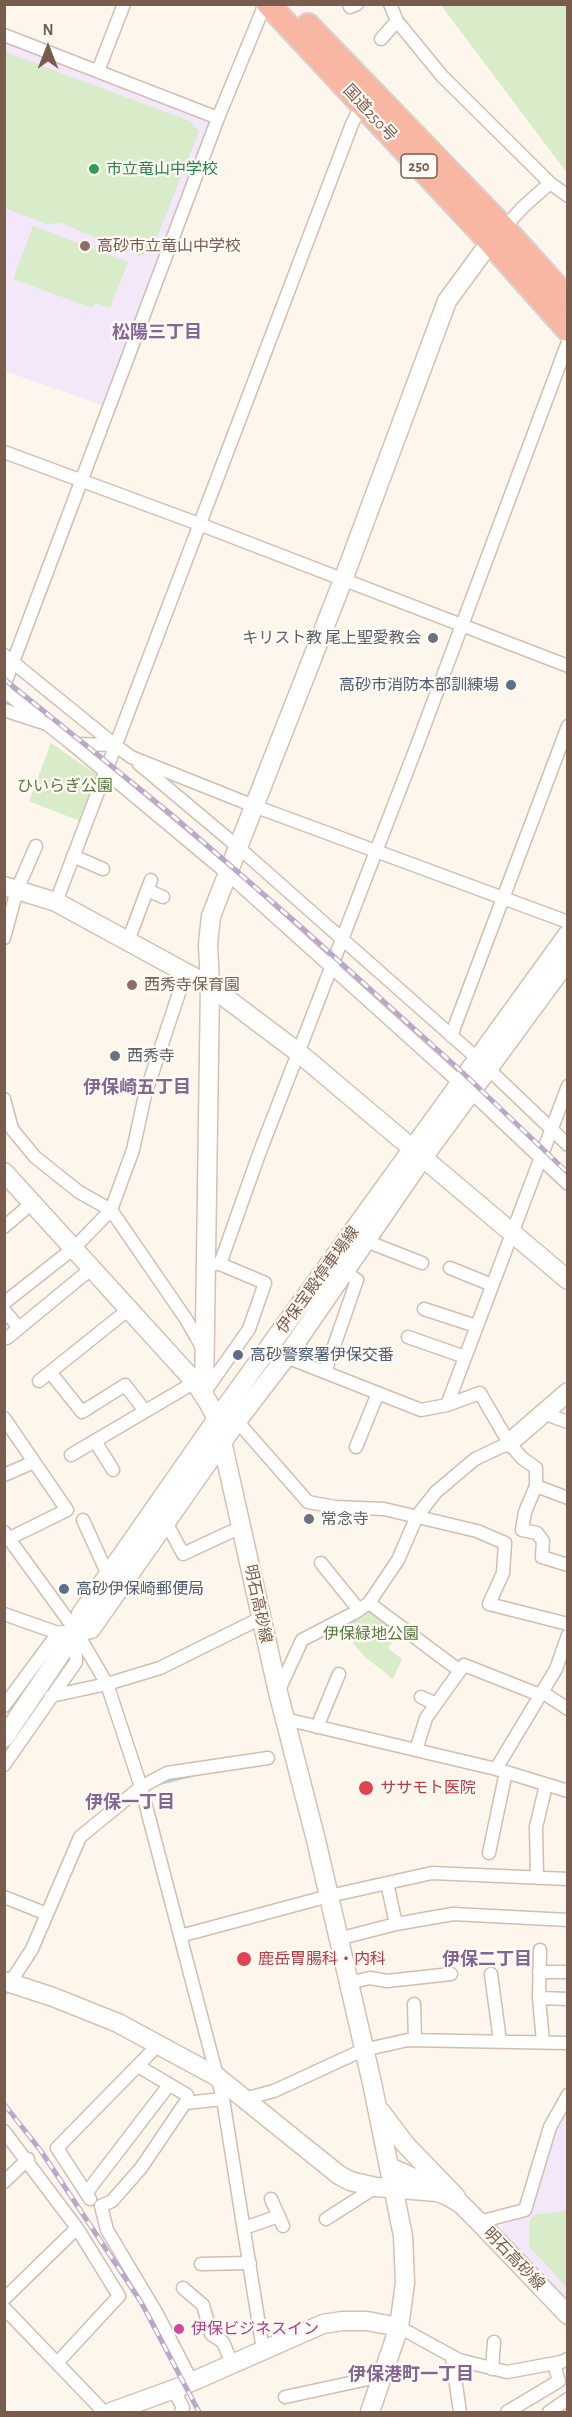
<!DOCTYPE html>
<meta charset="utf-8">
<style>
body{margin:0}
#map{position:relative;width:572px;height:2417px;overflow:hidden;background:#fdf6ec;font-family:"Alegreya Sans",sans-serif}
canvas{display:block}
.frame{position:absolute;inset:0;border:6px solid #7a5c4d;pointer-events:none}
.north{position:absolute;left:18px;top:18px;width:60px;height:60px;-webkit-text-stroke:4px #fffaf3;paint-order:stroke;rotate:0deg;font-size:16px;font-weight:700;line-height:24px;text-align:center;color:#7a5c4d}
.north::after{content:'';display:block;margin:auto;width:21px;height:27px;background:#7a5c4d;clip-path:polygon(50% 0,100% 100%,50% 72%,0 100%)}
</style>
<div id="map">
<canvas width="572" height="2417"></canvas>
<div class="frame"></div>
<div class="north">N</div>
</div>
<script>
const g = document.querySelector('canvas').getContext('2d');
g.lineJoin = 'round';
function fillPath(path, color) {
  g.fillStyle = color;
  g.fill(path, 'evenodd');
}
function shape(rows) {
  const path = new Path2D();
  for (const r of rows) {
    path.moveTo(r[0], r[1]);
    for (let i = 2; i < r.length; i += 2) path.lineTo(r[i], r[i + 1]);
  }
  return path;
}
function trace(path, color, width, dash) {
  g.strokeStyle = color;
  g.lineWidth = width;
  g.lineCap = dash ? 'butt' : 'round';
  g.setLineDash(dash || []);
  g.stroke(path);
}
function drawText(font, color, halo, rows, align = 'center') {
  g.font = font + ' "Alegreya Sans","Noto Sans JP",sans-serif';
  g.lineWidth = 4.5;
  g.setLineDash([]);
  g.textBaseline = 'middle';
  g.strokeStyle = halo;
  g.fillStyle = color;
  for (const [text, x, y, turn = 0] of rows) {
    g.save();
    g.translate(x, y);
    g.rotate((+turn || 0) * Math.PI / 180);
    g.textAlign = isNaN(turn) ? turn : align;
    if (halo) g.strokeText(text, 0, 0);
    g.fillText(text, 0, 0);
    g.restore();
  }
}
fillPath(shape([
 [5,41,213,121,105,406,5,371],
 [564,2110,567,2110,567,2300,501,2232,504,2224,525,2215,548,2143]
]), '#f3e8fa');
fillPath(shape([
 [441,5,567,5,567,173],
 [5,52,190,121,199,131,152,250,139,256,61,223,46,224,5,208],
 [33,226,128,262,110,308,95,303,92,308,13,279],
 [51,743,100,777,82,822,29,801],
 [368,1607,401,1631,388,1648,402,1659,393,1679,364,1656,338,1625],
 [567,2210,568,2210,567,2288,529,2246,530,2220,534,2215]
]), '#d8ecc9');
trace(shape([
 [161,1783,194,1775],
 [27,1968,36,1953],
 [4,1996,8,1989]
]), '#a5d3da', 3);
const street = shape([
 [349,4,350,7,357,4],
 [390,4,397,21,442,76,550,183,568,196],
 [4,35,218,118],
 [381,39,397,21],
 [98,71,124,4],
 [502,230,523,207,550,183],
 [4,452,199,524,568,666],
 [4,655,115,745],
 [4,686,218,118,265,4],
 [4,691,39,718],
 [4,710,47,724,72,744,115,745,131,757,254,806,568,922],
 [72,744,228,874,460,1083],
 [139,764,238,847,478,1059,568,1145],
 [73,856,103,869],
 [147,890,163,897],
 [56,902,352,124,362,104],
 [4,938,17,890,36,846],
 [128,941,151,880],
 [451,1036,568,726],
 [471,1092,568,1184],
 [4,1099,12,1129,35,1157,79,1192,111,1210,186,1319,203,1349],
 [4,1227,32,1203],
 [366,1241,422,1263],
 [207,1264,220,1264,259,1154,416,748,568,342],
 [450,1268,492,1285],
 [4,1303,74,1248,111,1210,133,1150,145,1095,186,972],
 [424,1309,476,1326],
 [4,1310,19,1328],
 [408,1337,465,1357],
 [7,1338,92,1268],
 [286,1357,421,1410,447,1405,480,1393,509,1443,522,1458,536,1468,536,1486,525,1512,522,1530,537,1533,543,1541,542,1557,568,1565],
 [50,1372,82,1412,125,1385,145,1411],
 [325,1372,357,1280,344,1272],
 [39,1381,129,1309],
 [204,1393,249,1329,265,1283,220,1264],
 [447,1405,568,1086],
 [543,1413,568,1422],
 [4,1418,67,1510,10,1538],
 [232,1421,237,1421,308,1502,335,1507,384,1509,477,1531,505,1543,503,1573,489,1604,568,1624],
 [95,1441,113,1470],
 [356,1447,378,1393],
 [71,1455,195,1382],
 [4,1475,34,1462],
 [536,1486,568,1498],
 [83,1520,108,1575],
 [166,1522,183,1554,241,1527],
 [4,1532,76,1631,107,1684,141,1787,223,2099,263,2350],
 [321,1563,359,1610],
 [369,1603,460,1671],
 [4,1614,58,1633,63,1632],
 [278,1692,302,1640,354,1613,369,1603,398,1560,417,1516,436,1492,475,1459,509,1443],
 [542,1692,568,1709],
 [51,1696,107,1684,160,1668,261,1618],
 [421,1697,436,1704],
 [4,1706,58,1633],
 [285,1719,496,1769,568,1791],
 [317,1727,339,1674],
 [416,1750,426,1718,464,1665,540,1695],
 [4,1765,76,1662,76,1633],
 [496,1769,556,1669,568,1635],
 [489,1853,506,1772],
 [537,1878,536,1827,546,1785],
 [387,1883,396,1924],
 [4,1897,47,1914],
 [180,1936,329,1896,432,1873,568,1879],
 [338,1939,396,1924,453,1914,568,1920],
 [540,1950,539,1998,543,2042],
 [539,1972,568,1972],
 [491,1974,500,2041],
 [10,1983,32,1949,80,1837,141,1787,167,1773,268,1758],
 [348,1983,370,1978,387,1981,451,1974],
 [539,1998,568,1999],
 [414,2004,415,2040],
 [138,2066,187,2095],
 [244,2099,274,2091,363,2050,408,2040,568,2043],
 [4,2131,77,2228,119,2296,57,2363],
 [4,2182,28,2159],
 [87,2192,169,2085],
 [90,2199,57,2148,158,2045],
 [271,2199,283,2226],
 [326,2219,376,2187],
 [479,2222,525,2210,550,2127,568,2095],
 [244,2228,279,2216],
 [201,2264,250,2263],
 [183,2288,203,2305,211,2334,223,2342,232,2364],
 [4,2299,77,2228],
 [4,2308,104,2412],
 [399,2327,459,2360,507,2372,561,2362,568,2359],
 [452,2357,460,2412],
 [492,2369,494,2342],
 [192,2382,156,2312,107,2230,101,2206,112,2201,141,2168,185,2103,223,2099],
 [174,2390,183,2408,181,2412],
 [285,2397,382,2376],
 [507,2412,559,2381,554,2364],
 [549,2412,568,2399]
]);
const secondary = shape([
 [4,886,56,902,210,986,299,1053,568,1280],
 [4,1172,195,1382,208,1402,217,1419,278,1692,316,1840,372,2083,403,2236,405,2283,399,2327,370,2412],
 [204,1394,210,986,208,944,211,916,343,580,447,301,496,234],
 [509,1443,568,1392],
 [76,1631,91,1629,237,1421,286,1357,422,1159,568,960],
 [4,1738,76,1631,81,1614,217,1419,568,934],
 [4,1981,53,1997,118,2023,216,2076,339,2175,350,2181,376,2187,437,2192,448,2196,461,2204,479,2222,568,2315],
 [381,2112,405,2144,456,2197],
 [389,2167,426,2183,436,2190],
 [111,2412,180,2387,323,2324,342,2321,367,2321,399,2327]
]);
const highway = shape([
 [268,4,489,241,568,330],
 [308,25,504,228,568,299]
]);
trace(street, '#d1beb0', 15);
trace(secondary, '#d6c0b0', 21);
trace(highway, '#dad1cd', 26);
trace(street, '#fff', 12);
trace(secondary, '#fff', 18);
trace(highway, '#f7b7a3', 22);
const rail = shape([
 [4,679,172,815,300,926,460,1070,568,1173],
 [4,2104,41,2151,141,2302,199,2412]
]);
trace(rail, '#b9a8c9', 5);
trace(rail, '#fffaf3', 3, [9]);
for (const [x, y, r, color] of [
 [94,169,6,"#2e9e5b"],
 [85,246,6,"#8d6e63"],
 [433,638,6,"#6b7280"],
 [511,685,6,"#5c6f8a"],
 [132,985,6,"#8d6e63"],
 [115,1056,6,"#6b7280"],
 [238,1355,6,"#5c6f8a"],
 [309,1519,6,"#6b7280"],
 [64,1589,6,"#5c6f8a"],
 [366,1788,8,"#e0444e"],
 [244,1959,8,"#e0444e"],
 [179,2329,6,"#d1479c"]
]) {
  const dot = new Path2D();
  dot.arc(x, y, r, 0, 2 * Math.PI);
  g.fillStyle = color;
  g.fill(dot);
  trace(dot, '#fffaf3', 2);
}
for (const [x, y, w] of [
 [419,166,36]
]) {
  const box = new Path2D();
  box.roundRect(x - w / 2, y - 12, w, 24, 4.5);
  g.fillStyle = '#fffaf3';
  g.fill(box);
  trace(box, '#7a5c4d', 1.5);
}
drawText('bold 15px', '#7a5c4d', null, [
 ["250",419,166]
]);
drawText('16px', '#7a5c4d', '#fffaf3', [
 ["国道250号",370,113,47],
 ["伊保宝殿停車場線",318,1280,-54],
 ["明石高砂線",258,1604,78],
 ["明石高砂線",514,2259,46]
]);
drawText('16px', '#27864d', '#fffaf3', [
 ["市立竜山中学校",106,169]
], 'left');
drawText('16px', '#785e54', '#fffaf3', [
 ["高砂市立竜山中学校",97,246],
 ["西秀寺保育園",144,985]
], 'left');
drawText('16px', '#5b616d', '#fffaf3', [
 ["キリスト教 尾上聖愛教会",421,638,"right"],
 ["西秀寺",127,1056],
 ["常念寺",321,1519]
], 'left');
drawText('16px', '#4e5e75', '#fffaf3', [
 ["高砂市消防本部訓練場",499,685,"right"],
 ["高砂警察署伊保交番",250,1355],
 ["高砂伊保崎郵便局",76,1589]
], 'left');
drawText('16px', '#537a41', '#fffaf3', [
 ["ひいらぎ公園",65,786],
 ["伊保緑地公園",371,1634]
]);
drawText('16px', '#be3a42', '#fffaf3', [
 ["ササモト医院",380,1788],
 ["鹿岳胃腸科・内科",258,1959]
], 'left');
drawText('16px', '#b23c85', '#fffaf3', [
 ["伊保ビジネスイン",191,2329]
], 'left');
drawText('bold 18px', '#846695', '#fffaf3', [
 ["松陽三丁目",157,333],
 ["伊保崎五丁目",137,1088],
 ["伊保一丁目",130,1803],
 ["伊保二丁目",487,1960],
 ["伊保港町一丁目",411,2375]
]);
</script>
